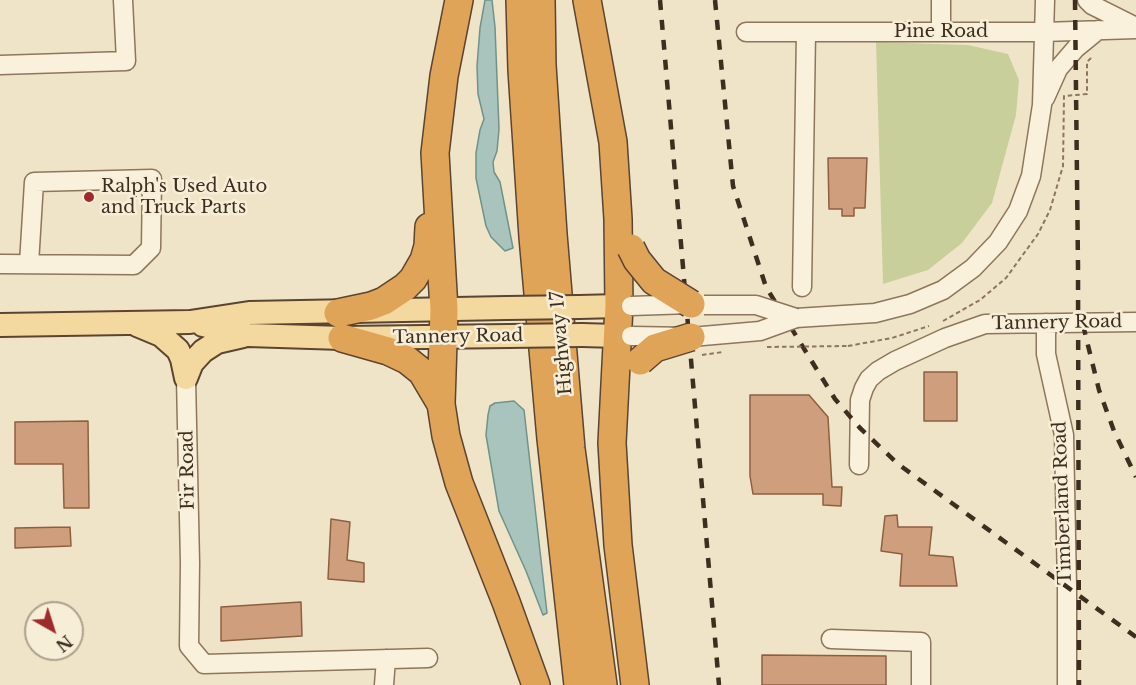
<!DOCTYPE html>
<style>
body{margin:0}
#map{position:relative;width:1136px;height:685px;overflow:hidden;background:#f0e4c8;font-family:"Libre Baskerville",serif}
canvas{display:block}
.north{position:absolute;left:24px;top:601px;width:60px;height:60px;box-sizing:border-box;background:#f7eed8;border:2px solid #ada18e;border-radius:50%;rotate:141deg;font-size:16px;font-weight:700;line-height:24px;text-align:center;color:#3d2e20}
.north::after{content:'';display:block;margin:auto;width:21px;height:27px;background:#9e2a2b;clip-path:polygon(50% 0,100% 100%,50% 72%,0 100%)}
</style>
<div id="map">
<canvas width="1136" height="685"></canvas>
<div class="north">N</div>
</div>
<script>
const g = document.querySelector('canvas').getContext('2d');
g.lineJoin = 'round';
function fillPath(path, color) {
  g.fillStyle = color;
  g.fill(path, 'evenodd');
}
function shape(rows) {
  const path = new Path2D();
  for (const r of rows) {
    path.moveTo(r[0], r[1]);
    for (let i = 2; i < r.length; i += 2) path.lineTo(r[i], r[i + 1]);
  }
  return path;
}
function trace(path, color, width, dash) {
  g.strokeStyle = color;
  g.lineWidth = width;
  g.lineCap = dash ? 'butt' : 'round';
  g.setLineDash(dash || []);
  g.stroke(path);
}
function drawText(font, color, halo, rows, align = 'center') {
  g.font = font + ' "Libre Baskerville",serif';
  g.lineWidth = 5;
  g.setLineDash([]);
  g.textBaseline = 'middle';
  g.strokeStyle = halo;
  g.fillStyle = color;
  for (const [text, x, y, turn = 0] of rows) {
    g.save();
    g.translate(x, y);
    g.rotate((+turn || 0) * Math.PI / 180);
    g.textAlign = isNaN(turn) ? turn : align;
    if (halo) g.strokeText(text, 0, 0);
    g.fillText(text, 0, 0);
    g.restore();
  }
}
fillPath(shape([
 [876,42,968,45,1008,54,1019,80,1016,115,992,203,962,243,928,270,883,284]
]), '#c9cf9b');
const water = shape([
 [485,0,492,0,495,27,499,129,497,151,493,162,494,172,500,182,513,248,505,251,491,237,486,226,476,178,476,153,480,130,484,119,478,94,477,66,480,28,485,0],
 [514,401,524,410,547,613,543,615,526,571,499,511,486,435,488,415,490,406,495,403,514,401]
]);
fillPath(water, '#a9c4bc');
trace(water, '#6f938a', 1.5);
const building = shape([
 [828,158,867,158,865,208,854,208,854,216,842,216,842,209,829,209,828,158],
 [924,372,957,372,957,421,924,421,924,372],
 [750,395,809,395,828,417,832,487,842,487,841,506,823,505,823,494,753,494,750,476,750,395],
 [88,421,89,508,64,508,63,464,15,464,15,422,88,421],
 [897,515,898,527,932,527,929,555,953,557,957,586,900,586,902,554,881,551,885,516,897,515],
 [331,519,350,522,347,560,364,563,364,582,328,579,331,519],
 [70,527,71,546,15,548,15,528,70,527],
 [301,602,302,636,221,641,221,607,301,602],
 [762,655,886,656,886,685,762,685,762,655]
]);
fillPath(building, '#cf9f7d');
trace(building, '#8d5f41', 1.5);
const minor = shape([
 [941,0,941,32],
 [1087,0,1092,5,1136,27],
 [746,32,1043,32,1136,29],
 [0,65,126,61,123,0],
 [1045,98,1058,69,1076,48,1098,30],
 [0,264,134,265,151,248,152,179,34,182,29,264],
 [802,287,806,32],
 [796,318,875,313,910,304,943,290,973,268,998,242,1018,211,1031,176,1042,105,1045,0],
 [1046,323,1046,354,1064,435,1067,588,1067,685],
 [186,378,190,563,189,646,204,664,428,658],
 [859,465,860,400,864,388,869,379,878,371,895,361,945,338,985,324,1136,322],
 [831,639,921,642,921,685],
 [384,685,386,659]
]);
const major = shape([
 [579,307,619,306],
 [0,325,190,322,249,313,507,308],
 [137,325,161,335,178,350,182,359,186,378],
 [203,325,248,335,342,338,509,336],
 [582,335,617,336],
 [186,378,192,363,203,351,217,342,243,336]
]);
const highway = shape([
 [459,0,444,76,435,153,444,310,441,404,446,436,459,483,506,602,536,685],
 [520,0,522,70,533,237,551,439,578,685],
 [541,0,542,65,553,234,571,449,603,685],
 [587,0,613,142,618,219,619,306,612,443,618,545,635,685],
 [338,313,371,306,384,301,405,287,413,279,424,260,428,246,429,227],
 [342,338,388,351,407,360,422,372,441,404]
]);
trace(minor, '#8d765c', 21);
trace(major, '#5b4430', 26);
trace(highway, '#5b4430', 30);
trace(shape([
 [943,321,980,300,1006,278,1038,234,1050,210,1063,166,1064,96,1087,94,1087,62,1092,57],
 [848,346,892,338,929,326]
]), '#8d765c', 2, [4.5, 3]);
trace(minor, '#faf1dc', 18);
trace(major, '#f3d9a0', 22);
trace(highway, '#e0a458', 27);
trace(shape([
 [660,0,719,685],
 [715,0,733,186,766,287,835,399,860,428,898,464,1136,637],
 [1075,0,1078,266,1079,685],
 [1083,325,1099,390,1114,431,1136,477]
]), '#3d2e20', 4.5, [10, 10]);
const minorBridge = shape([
 [704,305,756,305,796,318],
 [631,306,691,304],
 [631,336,691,337,760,331,796,318]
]);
const majorBridge = shape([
 [507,308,579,307],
 [509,336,582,335]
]);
const highwayBridge = shape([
 [631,248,637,260,654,281,691,304],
 [640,361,655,348,691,337]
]);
trace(minorBridge, '#8d765c', 21, []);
trace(majorBridge, '#5b4430', 26, []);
trace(highwayBridge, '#5b4430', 30, []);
trace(shape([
 [767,347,848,346],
 [702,355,723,352]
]), '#8d765c', 2, [4.5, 3]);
trace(minorBridge, '#faf1dc', 18);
trace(majorBridge, '#f3d9a0', 22);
trace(highwayBridge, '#e0a458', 27);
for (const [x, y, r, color] of [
 [89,197,6,"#9e2a2b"]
]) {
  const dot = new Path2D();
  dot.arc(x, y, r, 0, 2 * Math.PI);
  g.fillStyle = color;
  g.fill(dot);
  trace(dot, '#f7eed8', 2);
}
drawText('18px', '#3d2e20', '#f7eed8', [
 ["Pine Road",941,32],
 ["Tannery Road",1057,323,-1],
 ["Tannery Road",458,337,-1],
 ["Highway 17",562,343,-95],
 ["Fir Road",188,470,-91],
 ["Timberland Road",1063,503,-92]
]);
drawText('18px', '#3d2e20', '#f7eed8', [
 ["Ralph's Used Auto",101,187],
 ["and Truck Parts",101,208]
], 'left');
</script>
